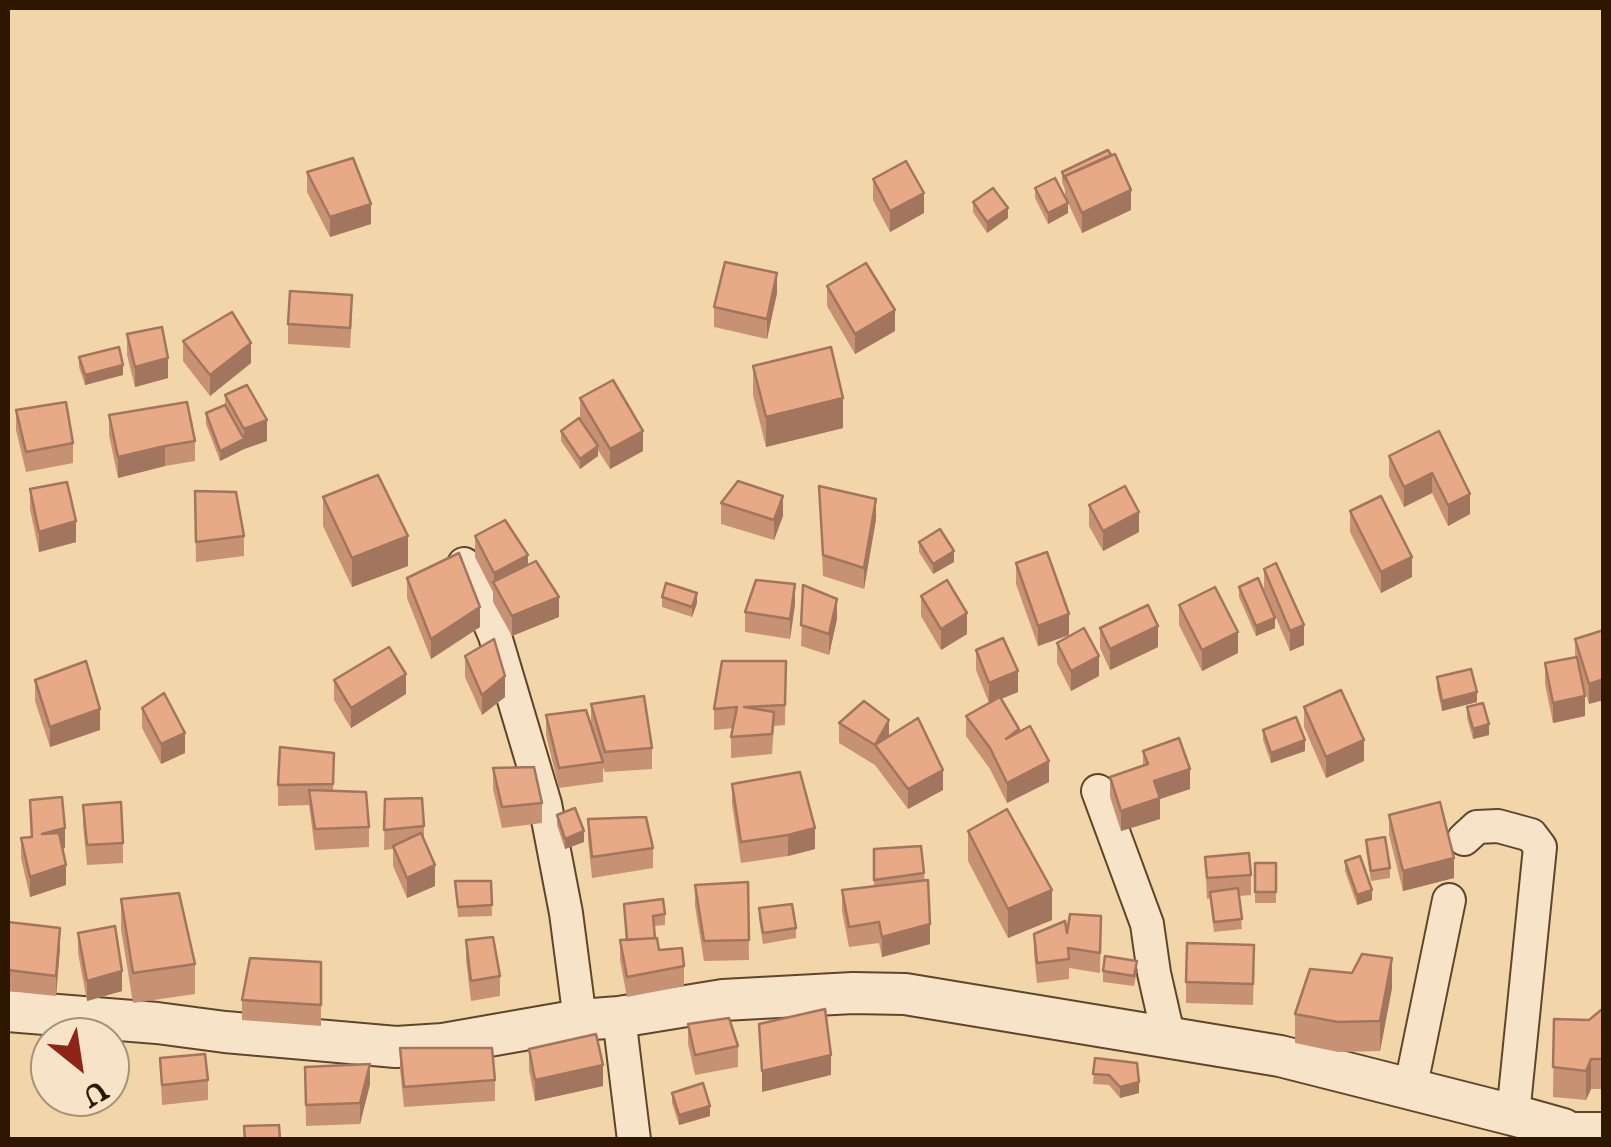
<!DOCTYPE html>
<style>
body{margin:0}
#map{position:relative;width:1611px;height:1147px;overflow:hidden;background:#f3d5aa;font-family:"IM FELL English",serif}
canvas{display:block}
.frame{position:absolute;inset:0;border:10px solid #2e1700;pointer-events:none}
.north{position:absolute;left:30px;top:1017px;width:100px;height:100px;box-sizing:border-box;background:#f7e4c8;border:2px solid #a79278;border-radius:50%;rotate:150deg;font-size:28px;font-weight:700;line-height:40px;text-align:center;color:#2e1700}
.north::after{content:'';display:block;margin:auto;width:35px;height:45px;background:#8f2418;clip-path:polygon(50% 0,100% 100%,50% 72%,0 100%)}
</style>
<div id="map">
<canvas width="1611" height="1147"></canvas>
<div class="frame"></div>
<div class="north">U</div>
</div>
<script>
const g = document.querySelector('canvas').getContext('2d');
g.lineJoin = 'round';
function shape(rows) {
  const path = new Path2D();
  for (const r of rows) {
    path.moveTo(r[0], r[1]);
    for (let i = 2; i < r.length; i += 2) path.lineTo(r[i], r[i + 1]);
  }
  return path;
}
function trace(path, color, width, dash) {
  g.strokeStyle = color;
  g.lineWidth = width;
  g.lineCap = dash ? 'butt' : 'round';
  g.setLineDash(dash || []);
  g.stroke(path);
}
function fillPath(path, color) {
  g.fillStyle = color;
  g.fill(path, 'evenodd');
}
const minor = shape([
 [464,564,495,636,545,804,566,913,580,1020],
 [1098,791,1147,924,1154,973,1169,1039],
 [1464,839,1477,827,1498,826,1531,835,1540,847,1513,1115],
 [619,1017,634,1140],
 [1410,1090,1449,900],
 [1563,1129,1604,1129]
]);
const tertiary = shape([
 [8,1011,157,1023,225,1032,396,1047,443,1044,580,1020,619,1017,723,1000,853,993,905,994,1280,1056,1513,1115,1563,1129,1580,1140]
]);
trace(minor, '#5f462a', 36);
trace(tertiary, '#5f462a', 44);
trace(minor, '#f7e4c8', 32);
trace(tertiary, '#f7e4c8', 40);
fillPath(shape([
 [307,172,371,224,330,237,307,192],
 [1062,172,1131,210,1082,233,1065,196,1065,190,1062,182],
 [873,179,924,213,890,232,873,200],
 [1035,188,1068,213,1048,224,1035,198],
 [973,202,1008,218,987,233,973,212],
 [827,286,895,331,855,354,827,306],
 [777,293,767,339,714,327,714,307],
 [352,316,350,348,288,344,288,324],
 [127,334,168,378,135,387,127,355],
 [183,341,251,363,210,396,183,361],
 [79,357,123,375,85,385,79,367],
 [753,366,843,428,766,447,753,395],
 [225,395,267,441,244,449,220,461,206,424,206,413,225,405],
 [580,398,643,451,610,469,598,450,598,456,580,469,561,441,561,431,580,419],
 [16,410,73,443,73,463,26,472,16,430],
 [109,415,195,441,195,461,165,466,118,478,109,435],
 [1439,431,1470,514,1448,526,1432,493,1404,507,1389,476,1389,456],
 [819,486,876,519,864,589,823,576],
 [30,489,76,542,39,552,30,509],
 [195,491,244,536,244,556,196,562],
 [323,497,408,566,352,587,323,526],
 [721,503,783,516,774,540,721,524],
 [1089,505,1139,532,1103,551,1089,526],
 [1350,511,1412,577,1381,593,1350,532],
 [475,536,528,565,559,617,512,636,493,602,493,592,475,557],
 [919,542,954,562,933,574,919,552],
 [1016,563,1069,635,1038,646,1016,584],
 [1264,569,1304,645,1290,651,1264,589],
 [407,578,480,627,431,659,407,598],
 [803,585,837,619,829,655,801,646],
 [1239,587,1275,628,1256,636,1239,597],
 [921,596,967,634,941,650,921,616],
 [662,597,697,603,692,617,662,607],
 [795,604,790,639,745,632,745,612],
 [1179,605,1238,653,1202,671,1179,625],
 [1100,628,1158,647,1110,670,1100,648],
 [1604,630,1589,704,1584,687,1585,716,1553,723,1545,684,1545,663,1575,657,1575,639],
 [1057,643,1099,676,1071,691,1057,663],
 [976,650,1018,692,1001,699,1019,733,1049,782,1007,803,990,769,966,736,966,716,989,703,976,670],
 [465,656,505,697,482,715,465,677],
 [786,661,785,725,774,726,772,754,731,758,731,737,733,728,714,730,714,709],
 [1437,677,1477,702,1442,711,1437,688],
 [35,680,100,730,50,747,35,701],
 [334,680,406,694,351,728,334,700],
 [591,704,652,748,652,769,605,772,603,767,603,782,559,788,546,735,546,715,591,724],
 [1304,707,1364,761,1326,778,1304,727],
 [1467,707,1489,735,1473,739,1467,718],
 [142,708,185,753,161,764,142,728],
 [839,723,889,736,943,790,908,809,875,765,839,743],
 [1263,730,1305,751,1271,763,1263,740],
 [1143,751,1190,789,1160,799,1160,819,1121,831,1110,797,1110,777,1143,766],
 [334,753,333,791,369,827,369,847,315,850,309,805,278,806,278,785],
 [493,768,542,803,542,823,502,828,493,789],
 [732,784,815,849,788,856,741,863,732,804],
 [385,799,424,826,424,841,435,886,407,898,393,866,393,849,384,850],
 [30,800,65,848,62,849,66,885,30,897,21,858,21,838,31,837],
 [83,805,123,843,123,863,87,865,83,825],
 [557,815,584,842,565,849,557,825],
 [1389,815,1454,878,1403,891,1389,835],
 [588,819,653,848,653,868,592,878,588,840],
 [968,831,1052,920,1008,938,968,861],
 [1366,840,1390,868,1390,878,1371,881,1366,851],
 [874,849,924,873,930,944,882,957,879,943,849,947,842,911,842,890,874,886],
 [1205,857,1251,875,1251,895,1239,896,1242,929,1214,932,1210,898,1207,899],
 [1345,861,1372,900,1357,905,1345,871],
 [1255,863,1276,863,1276,903,1255,903],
 [455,881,491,881,492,916,458,917],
 [748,882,749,960,704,961,695,906,695,885],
 [121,899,195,964,195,994,133,1003,121,929],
 [624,904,665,914,665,925,654,926,655,938,659,950,684,966,684,986,627,997,620,960,620,940,626,940],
 [759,908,796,928,796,938,763,944,759,919],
 [1101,916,1100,973,1069,968,1069,979,1037,983,1034,954,1034,934,1067,933],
 [8,922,60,948,56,996,8,991],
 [78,933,122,991,87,1001,78,953],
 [466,940,500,976,500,996,471,1001,466,960],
 [321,962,321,1026,242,1020,242,1000],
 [1254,965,1253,1005,1186,1003,1186,982],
 [1103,971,1137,971,1134,986,1103,982],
 [1392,988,1380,1051,1338,1052,1295,1043,1295,1014],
 [1604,1011,1604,1089,1591,1089,1586,1100,1553,1097,1554,1019,1589,1020],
 [688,1024,738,1046,738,1067,695,1075,688,1044],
 [400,1048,495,1080,495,1101,404,1107,400,1069],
 [529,1049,603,1086,535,1101,529,1070],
 [160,1058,208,1080,208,1100,162,1105],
 [1095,1058,1139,1093,1120,1098,1109,1085,1093,1084],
 [305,1067,370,1084,360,1124,306,1126],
 [672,1093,710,1116,679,1125,672,1103]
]), '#c79173');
fillPath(shape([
 [1131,190,1131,210,1082,233,1082,213],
 [924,193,924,213,890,232,890,211],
 [1068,203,1068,213,1048,224,1048,213],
 [371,204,371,224,330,237,330,217],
 [1008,208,1008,218,987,233,987,222],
 [777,273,777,293,767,339,767,319],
 [895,310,895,331,855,354,855,334],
 [251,343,251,363,210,396,210,375],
 [168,358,168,378,135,387,135,367],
 [123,365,123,375,85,385,85,375],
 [843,398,843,428,766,447,766,417],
 [267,420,267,441,244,449,244,429],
 [643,431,643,451,610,469,610,449],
 [244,439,244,449,220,461,220,451],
 [165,446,165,466,118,478,118,457],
 [598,446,598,456,580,469,580,459],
 [1432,473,1432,493,1404,507,1404,487],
 [1470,494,1470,514,1448,526,1448,505],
 [783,496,783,516,774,540,774,520],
 [876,499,876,519,864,589,864,568],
 [1139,512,1139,532,1103,551,1103,531],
 [76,521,76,542,39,552,39,532],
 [408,536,408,566,352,587,352,558],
 [954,551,954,562,933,574,933,564],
 [528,555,528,576,494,582,494,573],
 [1412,557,1412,577,1381,593,1381,572],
 [795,584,795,604,790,639,790,619],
 [697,593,697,603,692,617,692,607],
 [559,597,559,617,512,636,512,616],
 [837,599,837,619,829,655,829,634],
 [480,607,480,627,431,659,431,639],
 [967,613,967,634,941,650,941,629],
 [1069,614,1069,635,1038,646,1038,626],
 [1275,618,1275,628,1256,636,1256,626],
 [1304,625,1304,645,1290,651,1290,631],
 [1158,626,1158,647,1110,670,1110,649],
 [1238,632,1238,653,1202,671,1202,650],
 [1099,656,1099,676,1071,691,1071,671],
 [1018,671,1018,692,989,704,989,683],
 [406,674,406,694,351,728,351,708],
 [505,676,505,697,482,715,482,695],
 [1604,679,1604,700,1589,704,1589,684],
 [1477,692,1477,702,1442,711,1442,701],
 [1585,696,1585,716,1553,723,1553,703],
 [100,709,100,730,50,747,50,727],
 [889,720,889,741,875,745,875,765,875,745],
 [1489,724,1489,735,1473,739,1473,729],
 [185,733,185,753,161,764,161,744],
 [1305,740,1305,751,1271,763,1271,753],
 [1364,740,1364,761,1326,778,1326,757],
 [1049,761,1049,782,1007,803,1007,783],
 [1190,769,1190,789,1160,799,1160,819,1121,831,1121,811,1154,781],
 [943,770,943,790,908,809,908,789],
 [65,828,65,848,42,854,42,834],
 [815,828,815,849,788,856,788,835],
 [584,831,584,842,565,849,565,839],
 [1454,858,1454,878,1403,891,1403,871],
 [66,865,66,885,30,897,30,877],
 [435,865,435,886,407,898,407,878],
 [1052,890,1052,920,1008,938,1008,909],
 [1372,890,1372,900,1357,905,1357,895],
 [930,924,930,944,882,957,882,937],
 [60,928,60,948,56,996,56,976],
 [1392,958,1392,988,1380,1051,1380,1021],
 [122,971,122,991,87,1001,87,981],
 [831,1055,831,1075,762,1092,762,1071],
 [1591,1059,1591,1089,1586,1100,1586,1071],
 [370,1064,370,1084,360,1124,360,1103],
 [603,1065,603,1086,535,1101,535,1080],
 [1139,1082,1139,1093,1120,1098,1120,1087],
 [710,1106,710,1116,679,1125,679,1115]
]), '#a2765e');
const building = shape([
 [1108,150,1111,155,1065,176,1065,179,1062,172,1108,150],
 [1115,154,1131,190,1082,213,1065,176,1115,154],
 [353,158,371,204,330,217,307,172,353,158],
 [906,161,924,193,890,211,873,179,906,161],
 [1055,178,1068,203,1048,213,1035,188,1055,178],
 [993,188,1008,208,987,222,973,202,993,188],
 [725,262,777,273,767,319,714,307,725,262],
 [866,263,895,310,855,334,827,286,866,263],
 [290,291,352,295,350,328,288,324,290,291],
 [232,312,251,343,210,375,183,341,232,312],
 [162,327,168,358,135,367,127,334,162,327],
 [119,347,123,365,85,375,79,357,119,347],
 [831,347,843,398,766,417,753,366,831,347],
 [613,380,643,431,610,449,580,398,613,380],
 [247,385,267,420,244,429,225,395,247,385],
 [66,402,73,443,26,452,16,410,66,402],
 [187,402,195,441,165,446,118,457,109,415,187,402],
 [225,405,244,439,220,451,206,413,225,405],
 [579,418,598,446,580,459,561,431,579,418],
 [1439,431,1470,494,1448,505,1432,473,1404,487,1389,456,1439,431],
 [378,475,408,536,352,558,323,497,378,475],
 [738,481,783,496,774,520,721,503,738,481],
 [67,482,76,521,39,532,30,489,67,482],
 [819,486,876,499,864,568,823,555,819,486],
 [1125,486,1139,512,1103,531,1089,505,1125,486],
 [195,491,236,492,244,536,196,542,195,491],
 [1381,496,1412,557,1381,572,1350,511,1381,496],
 [505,520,528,555,494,573,475,536,505,520],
 [940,529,954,551,933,564,919,542,940,529],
 [1047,552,1069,614,1038,626,1016,563,1047,552],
 [459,553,480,607,431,639,407,578,459,553],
 [536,561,559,597,512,616,493,582,536,561],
 [1276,563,1304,625,1290,631,1264,569,1276,563],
 [1258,578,1275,618,1256,626,1239,587,1258,578],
 [756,580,795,584,790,619,745,612,756,580],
 [947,580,967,613,941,629,921,596,947,580],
 [666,583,697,593,692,607,662,597,666,583],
 [803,585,837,599,829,634,801,625,803,585],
 [1215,587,1238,632,1202,650,1179,605,1215,587],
 [1148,605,1158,626,1110,649,1100,628,1148,605],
 [1084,628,1099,656,1071,671,1057,643,1084,628],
 [1604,630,1604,679,1589,684,1575,639,1604,630],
 [1003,638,1018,671,989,683,976,650,1003,638],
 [494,639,505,676,482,695,465,656,494,639],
 [389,647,406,674,351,708,334,680,389,647],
 [1577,657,1585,696,1553,703,1545,663,1577,657],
 [86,661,100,709,50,727,35,680,86,661],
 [722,661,786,661,785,705,744,707,774,712,772,734,731,737,737,707,714,709,722,661],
 [1471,669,1477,692,1442,701,1437,677,1471,669],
 [1341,690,1364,740,1326,757,1304,707,1341,690],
 [164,693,185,733,161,744,142,708,164,693],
 [644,696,652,748,605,752,591,704,644,696],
 [1000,697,1019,729,1006,739,1030,726,1049,761,1007,783,990,748,966,716,1000,697],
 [864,701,889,720,875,745,839,723,864,701],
 [1483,703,1489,724,1473,729,1467,707,1483,703],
 [586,710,603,762,559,768,546,715,586,710],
 [1296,717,1305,740,1271,753,1263,730,1296,717],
 [918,718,943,770,908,789,875,745,918,718],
 [1179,738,1190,769,1154,781,1160,798,1121,811,1110,777,1148,764,1143,751,1179,738],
 [280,747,334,753,333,784,278,785,280,747],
 [534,767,542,803,502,807,493,768,534,767],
 [800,772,815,828,788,835,741,842,732,784,800,772],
 [309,790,366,792,369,827,315,829,309,790],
 [62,797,65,828,42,834,59,833,66,865,30,877,21,838,32,837,30,800,62,797],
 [422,798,424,826,384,830,385,799,422,798],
 [121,802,123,843,87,845,83,805,121,802],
 [1440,802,1454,858,1403,871,1389,815,1440,802],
 [575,808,584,831,565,839,557,815,575,808],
 [1007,809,1052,890,1008,909,968,831,1007,809],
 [646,817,653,848,592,857,588,819,646,817],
 [421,833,435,865,407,878,393,846,421,833],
 [1385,837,1390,868,1371,871,1366,840,1385,837],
 [921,846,924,873,874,880,874,849,921,846],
 [1249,853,1251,875,1207,878,1205,857,1249,853],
 [1360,856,1372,890,1357,895,1345,861,1360,856],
 [1255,863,1276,863,1276,892,1255,892,1255,863],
 [928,880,930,924,882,937,879,922,849,927,842,890,928,880],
 [455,881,491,881,492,905,458,907,455,881],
 [748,882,749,940,704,941,695,885,748,882],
 [1238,888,1242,919,1214,922,1210,892,1238,888],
 [179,893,195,964,133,973,121,899,179,893],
 [663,899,665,914,653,916,655,938,627,940,624,904,663,899],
 [792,904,796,928,763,933,759,908,792,904],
 [1070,914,1101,916,1100,953,1068,948,1069,959,1037,963,1034,934,1065,921,1067,933,1070,914],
 [8,922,60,928,56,976,8,970,8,922],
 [115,926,122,971,87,981,78,933,115,926],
 [493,937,500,976,471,981,466,940,493,937],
 [657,938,659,950,682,948,684,966,627,977,620,940,657,938],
 [1187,943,1254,945,1253,984,1186,982,1187,943],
 [1362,954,1392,958,1380,1021,1338,1022,1295,1014,1310,969,1352,973,1362,954],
 [1105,956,1137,961,1134,976,1103,971,1105,956],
 [250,958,321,962,321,1005,242,1000,250,958],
 [825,1009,831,1055,762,1071,759,1024,825,1009],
 [1601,1010,1604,1011,1604,1059,1591,1059,1586,1071,1553,1067,1554,1019,1589,1020,1601,1010],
 [729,1018,738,1046,695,1055,688,1024,729,1018],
 [596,1034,603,1065,535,1080,529,1049,596,1034],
 [400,1048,492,1048,495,1080,404,1087,400,1048],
 [205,1054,208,1080,162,1085,160,1058,205,1054],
 [1095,1058,1137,1063,1139,1082,1120,1087,1109,1075,1093,1074,1095,1058],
 [370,1064,360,1103,306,1105,305,1067,370,1064],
 [703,1083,710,1106,679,1115,672,1093,703,1083],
 [279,1125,280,1140,245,1140,244,1126,279,1125]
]);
fillPath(building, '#e7a986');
trace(building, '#a2765e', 2.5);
</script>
